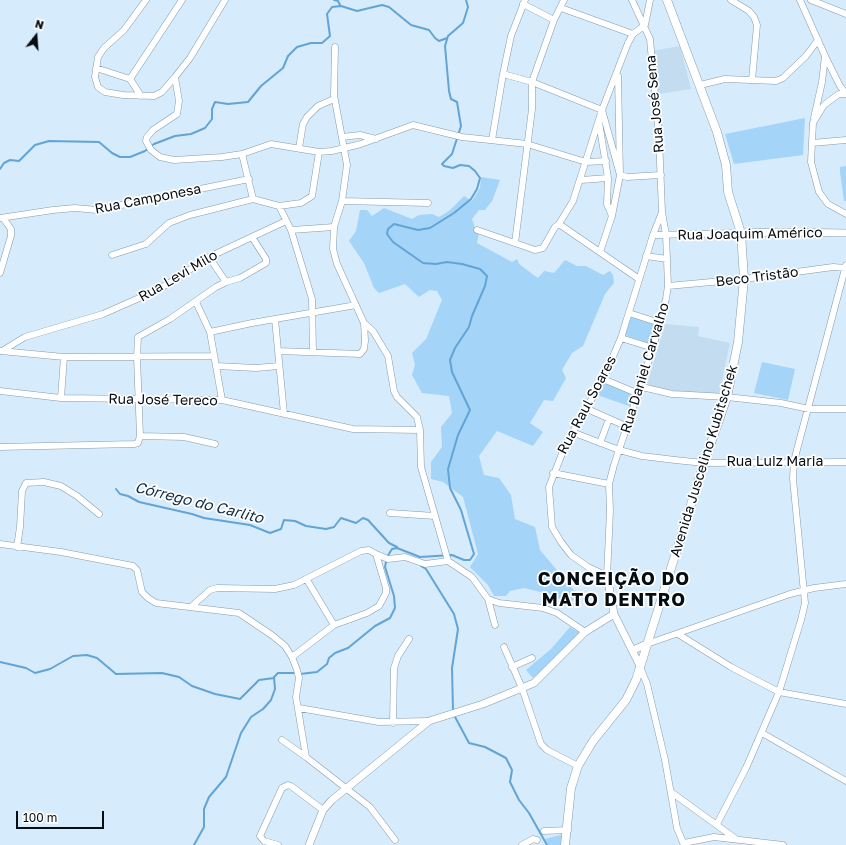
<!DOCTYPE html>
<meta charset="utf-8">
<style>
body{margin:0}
#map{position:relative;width:846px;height:845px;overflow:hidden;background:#d6ebfb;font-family:"Golos Text",sans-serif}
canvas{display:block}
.north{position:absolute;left:16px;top:16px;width:40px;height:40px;-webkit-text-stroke:3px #fff;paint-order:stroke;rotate:17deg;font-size:11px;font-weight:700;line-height:16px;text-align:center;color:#050d13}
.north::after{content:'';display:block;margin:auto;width:14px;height:18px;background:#050d13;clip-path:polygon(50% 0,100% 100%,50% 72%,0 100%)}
.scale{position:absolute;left:16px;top:811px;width:88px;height:18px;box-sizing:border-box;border:2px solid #050d13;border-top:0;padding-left:5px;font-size:12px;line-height:14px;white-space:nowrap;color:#050d13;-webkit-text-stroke:3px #fff;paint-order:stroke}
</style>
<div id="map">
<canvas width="846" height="845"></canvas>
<div class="north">N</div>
<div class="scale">100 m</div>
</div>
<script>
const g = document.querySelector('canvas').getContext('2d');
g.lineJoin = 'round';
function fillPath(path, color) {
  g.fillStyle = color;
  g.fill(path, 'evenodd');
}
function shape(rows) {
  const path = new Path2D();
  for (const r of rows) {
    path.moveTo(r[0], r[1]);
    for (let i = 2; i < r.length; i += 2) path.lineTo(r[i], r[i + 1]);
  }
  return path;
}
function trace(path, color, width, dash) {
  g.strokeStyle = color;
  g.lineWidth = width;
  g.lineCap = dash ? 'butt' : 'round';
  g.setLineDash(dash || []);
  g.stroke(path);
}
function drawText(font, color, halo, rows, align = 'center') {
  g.font = font + ' "Golos Text",sans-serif';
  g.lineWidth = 3.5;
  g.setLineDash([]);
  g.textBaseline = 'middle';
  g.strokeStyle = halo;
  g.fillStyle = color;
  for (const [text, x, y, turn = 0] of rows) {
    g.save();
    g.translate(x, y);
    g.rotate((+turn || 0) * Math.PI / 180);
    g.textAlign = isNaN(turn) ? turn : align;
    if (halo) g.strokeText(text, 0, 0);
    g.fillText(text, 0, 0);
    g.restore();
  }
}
fillPath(shape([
 [680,46,691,89,658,94,652,51],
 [665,324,699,327,698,336,730,343,719,394,665,390,647,385]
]), '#c3dcf0');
fillPath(shape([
 [805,118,803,155,734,164,725,134],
 [846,166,846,201,844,201,840,172,840,167],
 [481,177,500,180,492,201,485,210,479,210,472,219,476,231,479,233,477,243,512,262,517,259,519,264,538,278,544,271,554,273,565,260,577,266,586,266,603,275,610,271,613,275,614,283,605,294,583,346,572,353,562,370,566,378,553,401,544,400,530,423,543,432,533,446,497,431,479,456,484,475,499,478,511,495,515,519,535,527,540,550,578,595,570,603,549,594,524,588,510,591,506,596,494,596,488,585,470,567,478,554,463,497,443,482,431,479,431,462,442,447,441,427,452,413,449,396,422,393,412,375,415,365,412,353,426,339,442,300,437,291,430,290,419,297,405,284,379,293,374,288,364,263,349,241,356,231,360,210,367,210,372,216,384,208,412,219,419,215,432,214,439,217,449,211,464,196,472,201,480,188],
 [631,317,656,325,650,344,625,335],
 [762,362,795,369,788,400,754,393],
 [605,383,632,394,635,398,632,407,597,395],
 [570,627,580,633,533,678,526,670,551,649],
 [564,834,562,845,548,845,545,839]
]), '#a5d4f9');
trace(shape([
 [334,0,338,1,340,5],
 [0,169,4,163,10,160,19,161,35,145,49,141,99,142,112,153,120,157,130,157,145,151,154,144,175,136,191,134,205,128,212,119,212,109,215,102,228,104,248,102,261,86,283,68,288,56,297,47,311,43,322,43,330,36,327,14,332,7,341,6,357,11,382,5,389,7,411,25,429,30,435,38,439,41,447,38],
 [116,489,120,494,128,496,139,502,192,514,204,518,250,525,270,533,281,529,284,520,295,521,306,526,326,529,334,527,341,518,356,523,363,518,368,520,389,543,397,547],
 [421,566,426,569,454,614,458,629,452,668,453,711],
 [0,662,26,668,35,673,50,669,73,656,87,655,97,658,116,674,162,673,179,677,192,686,215,694,240,699,259,680,274,678],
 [300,674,317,672,327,664,329,658,335,653,348,648,375,626,390,618,395,608,394,596,385,567,387,557,392,549,397,548,420,557,452,555,464,560,470,560,474,554,461,510,450,488,448,469,458,435,470,410,452,372,450,360,455,348,469,327,472,316,485,286,487,276,480,269,462,264,447,262,436,264,423,263,393,242,387,234,388,229,394,224,418,230,430,228,454,213,471,199,477,189,480,178,475,171,469,166,460,165,453,168,444,166,442,164,452,154,461,126,457,102,451,99,449,91,445,46,448,36,463,23,468,7,466,0],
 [454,715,469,743,485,747,506,758,512,770,510,782,519,800,529,813,547,845],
 [194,845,204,827,204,809,209,797,226,777,241,733,251,717,263,709,271,700,275,689,274,677,278,673,296,673]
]), '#62a4d6', 2);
const minor = shape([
 [146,0,124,30,104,48,98,57,95,77,98,87,105,92,123,95,154,96,162,92,175,77],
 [225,0,190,58,175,77,179,101,177,114,153,130,147,137,146,141,151,150,160,157,174,160,222,157,242,154,271,144,319,152,332,151,361,144,413,125,462,137,527,144,586,162,606,161],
 [632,0,650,39,659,137,662,212,666,235,668,286,666,299,653,348,614,465,609,484,610,511,607,576,588,567,571,555,561,542,552,527,549,487,565,446,603,379,621,338,653,235,662,212],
 [731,0,749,11,754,17,757,25,752,80],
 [800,0,825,56,822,82,814,118],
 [811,0,846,14],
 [523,4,554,20],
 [561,8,633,34],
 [335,47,334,95,347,165,342,201,334,227,333,249,337,264,364,323,373,331,388,356,394,391,397,397,417,417,420,430,421,467,448,561,472,577,488,599,499,603,543,608,557,613,585,632],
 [825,56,840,86,846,94],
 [96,68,130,79,141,96],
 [503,74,532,82,602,110,620,175,627,177,661,175],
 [130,79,182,0],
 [700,85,725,79,776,81,783,78,806,56,818,40],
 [845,94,839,94,824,105,813,123,811,162,819,192,828,204,846,214],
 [599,122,608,178,607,204,612,216],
 [342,137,360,135,376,139],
 [492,140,503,74,511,36,525,0],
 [812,143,846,140],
 [299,148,303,124,307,117,318,106,334,99],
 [242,154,253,199],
 [581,180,608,178],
 [342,201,428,203],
 [279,206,291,230,312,299,313,352],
 [0,218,53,210,75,208,97,210,249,179],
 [559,224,639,279],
 [291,230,334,227],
 [477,230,535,250,543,248,555,227,559,224,573,201,602,110,628,43,633,34,645,25,650,0],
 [653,235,741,233],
 [515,243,532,109,532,82,554,20,564,0],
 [600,252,612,216,620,175,618,76],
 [112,255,146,244,169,223,190,215,253,199,279,206,301,203,312,196,319,152],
 [646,256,667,259],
 [0,273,11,236,11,229,3,218],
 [226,282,240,278,266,263,266,259,252,237],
 [668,286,744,279,833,267,846,268],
 [196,302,210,332,222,400],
 [629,313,660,323],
 [275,319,284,414],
 [210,332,252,323,356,305],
 [621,338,653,348],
 [1,351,64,357,214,356],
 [2,351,25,337,103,314,146,295,166,285,209,257,286,221],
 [278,351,360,354,364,349,365,341,364,323],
 [217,366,256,368,279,366],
 [603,379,639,394],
 [642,387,672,394,727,397,781,403,809,409,846,409],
 [0,391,61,398,222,400,353,429,420,430],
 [61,398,64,357],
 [585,408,628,427],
 [572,432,619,450,642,456,675,460,704,463,846,462],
 [140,436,184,437,215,444],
 [600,443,609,419],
 [0,447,134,444,138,443,140,436,137,357,138,337,170,319,216,287,226,282,209,257],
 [553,473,609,484],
 [390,513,435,516],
 [0,544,61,552,133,566,137,570,142,592,148,598,156,603,239,613,273,636,285,646,292,657,297,670,299,678,296,697,306,757,370,807,395,840],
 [17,547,20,527,22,491,26,483,44,482,61,486,77,496,99,514],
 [376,554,388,559,405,557,425,564,448,561],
 [307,580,334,625],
 [488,599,495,625],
 [192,606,210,590,217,588,275,589,294,585,361,551,369,550,376,554,386,588,386,593,379,606,367,613,334,625,292,657],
 [678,634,731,667,779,692,846,704],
 [647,644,790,594,814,588,846,584],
 [504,647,522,688,541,744,547,750,578,766],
 [512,667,532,658],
 [640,667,647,684,665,760,677,828,684,845],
 [299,708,379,722,429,721],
 [393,723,394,668,398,656,409,639],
 [762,733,846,781],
 [282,740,306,757],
 [671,792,736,839],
 [717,824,746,768,779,692,801,620,805,603,793,479,794,461,846,265],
 [544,831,568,830],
 [684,843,714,837,783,845],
 [278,845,264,841,260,836,282,788,288,785,291,786,323,810],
 [522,845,533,839,537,840]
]);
const tertiary = shape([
 [741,233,778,232,846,233],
 [607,576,614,614,640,666],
 [633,650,647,644],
 [309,845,323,810,332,800,429,721,483,704,534,683,585,632,614,614]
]);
const secondary = shape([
 [565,845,571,788,578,766,593,741,626,700,636,680,704,463,727,397,738,342,744,279,741,233,728,192,726,165,717,132,667,0]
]);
trace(minor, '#839bae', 7);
trace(tertiary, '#839bae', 8);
trace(secondary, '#839bae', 9);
trace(minor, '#fff', 6);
trace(tertiary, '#fff', 7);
trace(secondary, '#fff', 8);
drawText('14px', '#050d13', '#fff', [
 ["Rua José Sena",655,104,-95],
 ["Rua Camponesa",148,199,-11],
 ["Rua Joaquim Américo",750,234,-1],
 ["Rua Levi Milo",178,276,-30],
 ["Beco Tristão",757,277,-7],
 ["Rua Daniel Carvalho",645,368,-73],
 ["Rua José Tereco",163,400,1],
 ["Rua Raul Soares",587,405,-62],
 ["Avenida Juscelino Kubitschek",704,461,-73],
 ["Rua Luiz Maria",775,462]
]);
drawText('italic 15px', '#122f44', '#fff', [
 ["Córrego do Carlito",199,503,14]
]);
g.letterSpacing = '1px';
drawText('bold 18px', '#050d13', '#fff', [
 ["CONCEIÇÃO DO",614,579],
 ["MATO DENTRO",614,600]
]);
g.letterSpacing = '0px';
</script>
